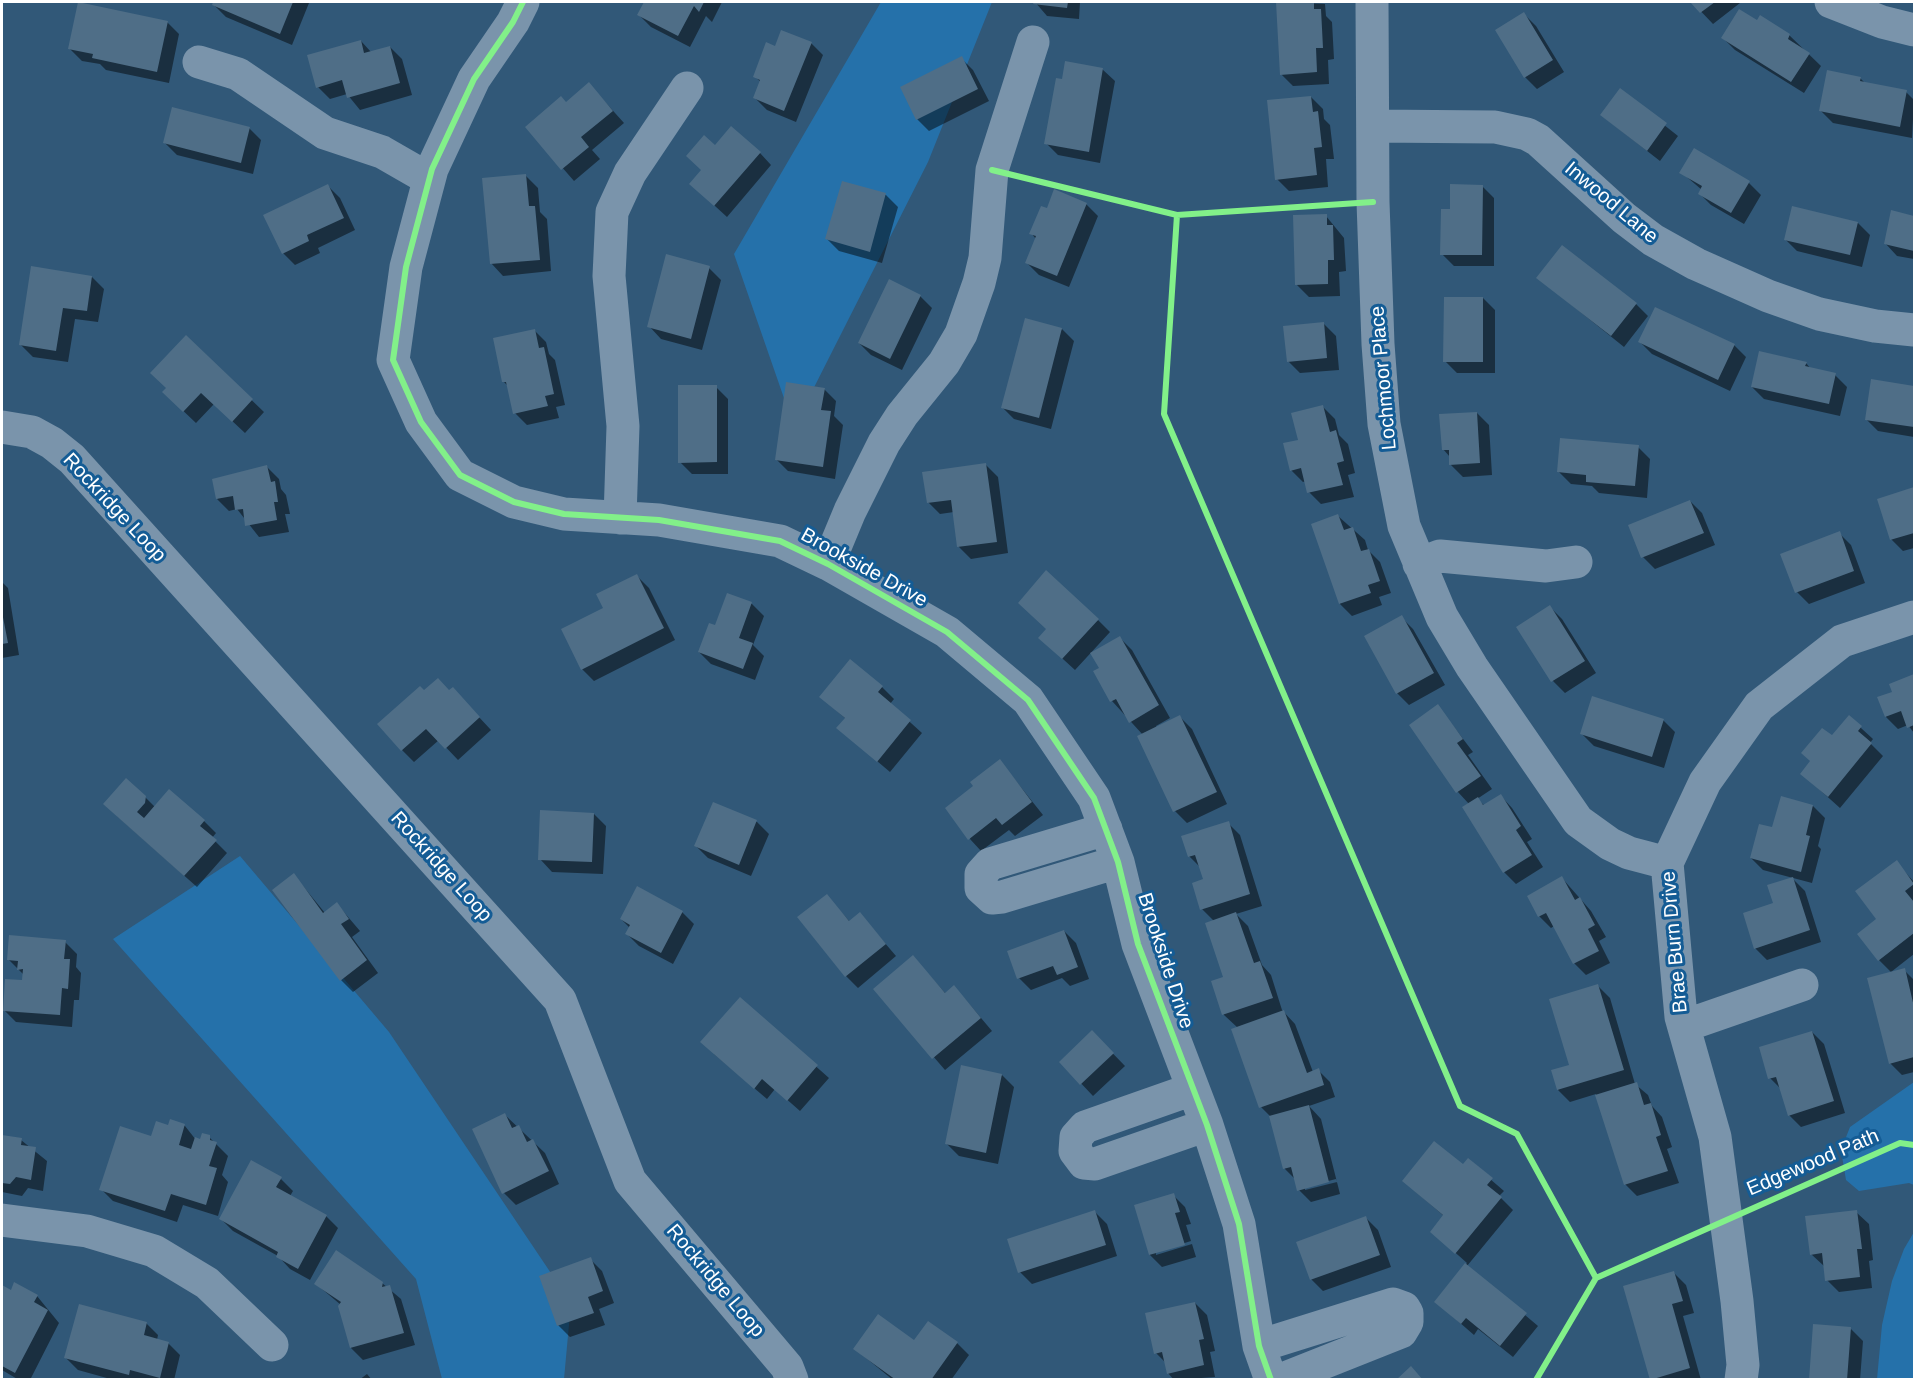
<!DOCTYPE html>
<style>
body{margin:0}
#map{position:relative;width:1916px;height:1381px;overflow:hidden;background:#315878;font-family:Arial,sans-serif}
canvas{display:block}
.frame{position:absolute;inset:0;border:3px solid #fff;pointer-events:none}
</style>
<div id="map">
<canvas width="1916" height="1381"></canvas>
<div class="frame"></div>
</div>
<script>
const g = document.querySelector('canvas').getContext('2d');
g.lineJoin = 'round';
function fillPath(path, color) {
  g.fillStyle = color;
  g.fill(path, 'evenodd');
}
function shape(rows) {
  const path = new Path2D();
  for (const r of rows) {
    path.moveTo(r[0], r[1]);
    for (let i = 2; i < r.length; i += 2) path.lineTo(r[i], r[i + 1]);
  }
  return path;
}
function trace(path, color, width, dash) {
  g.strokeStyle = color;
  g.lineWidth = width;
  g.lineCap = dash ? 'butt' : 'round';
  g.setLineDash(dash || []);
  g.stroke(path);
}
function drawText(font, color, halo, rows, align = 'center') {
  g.font = font + ' Arial,sans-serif';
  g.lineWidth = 6;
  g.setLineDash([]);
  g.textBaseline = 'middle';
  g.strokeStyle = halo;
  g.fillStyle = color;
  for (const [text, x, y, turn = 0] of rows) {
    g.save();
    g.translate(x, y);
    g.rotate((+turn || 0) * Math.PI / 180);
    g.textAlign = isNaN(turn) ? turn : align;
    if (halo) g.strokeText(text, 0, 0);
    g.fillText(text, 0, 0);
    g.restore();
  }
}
fillPath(shape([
 [881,2,992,2,928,162,794,427,734,254],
 [240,856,389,1032,571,1303,564,1379,442,1379,416,1279,113,939],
 [1914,1082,1914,1185,1909,1183,1859,1191,1846,1180,1841,1150,1850,1127],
 [1914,1232,1914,1379,1877,1379,1882,1325,1892,1281,1904,1249]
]), '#2571aa');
fillPath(shape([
 [215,2,308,2,309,3,292,45,226,17,214,5],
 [646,2,722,2,712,22,706,16,690,47,651,27,639,15],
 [1035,2,1080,2,1079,19,1047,16],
 [1277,2,1325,4,1326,16,1332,22,1334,59,1328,60,1329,84,1293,86,1281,74],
 [1692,2,1738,2,1740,3,1713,24],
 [1524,14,1536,26,1564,72,1537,89,1525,77],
 [167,22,179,34,169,83,106,70,100,64,82,61,70,49],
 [1757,22,1789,35,1821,66,1804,93,1735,50,1723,38],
 [361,41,371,52,390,47,402,59,412,95,360,110,347,94,330,99,318,87],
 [811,43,823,55,796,122,767,110,755,98,761,82,754,76],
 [961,58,973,70,989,101,929,131,917,119],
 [1102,69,1115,81,1100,163,1058,155,1046,143,1063,81],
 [1860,78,1866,84,1906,92,1914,100,1912,138,1833,123,1821,111],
 [589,84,624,123,592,150,600,159,574,181,527,127,566,104],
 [1620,90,1678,136,1660,161,1601,115],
 [1311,97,1323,109,1324,119,1330,125,1334,159,1326,159,1328,187,1289,191,1277,179],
 [249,128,261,140,253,174,177,155,165,143],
 [715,147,760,153,771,165,727,217,691,184,702,171],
 [1681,172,1749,183,1761,195,1744,224,1711,205,1699,193,1702,190],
 [526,176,538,188,540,212,547,219,551,271,503,276,491,263],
 [843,182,886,195,898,207,882,263,839,251,827,239],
 [328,186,340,198,355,230,318,248,320,253,295,265,283,253],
 [1482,186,1494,198,1494,266,1454,266,1442,254],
 [1086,204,1098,216,1069,287,1039,275,1027,263,1036,239,1031,233,1047,210],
 [1893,212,1914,217,1914,259,1897,256,1885,243],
 [1326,216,1344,238,1346,271,1339,272,1340,296,1309,297,1297,285],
 [1858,223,1870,235,1862,267,1797,251,1785,239],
 [709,268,721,280,702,350,661,339,649,326],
 [92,277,104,289,98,322,75,319,68,362,33,357,21,345],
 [1538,278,1636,304,1648,316,1624,347],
 [920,296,932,308,902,370,871,355,859,343],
 [1483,298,1495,310,1495,373,1457,373,1445,361],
 [1324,324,1336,336,1339,370,1300,373,1288,361],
 [1062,329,1074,341,1051,429,1014,419,1002,407],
 [534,330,546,342,549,354,555,360,565,405,556,407,559,418,527,425,515,413,509,387,504,382],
 [186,337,264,412,245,433,214,404,196,423,176,404,168,388],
 [1640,342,1734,345,1746,357,1730,391,1652,354],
 [1806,363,1811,369,1835,375,1847,387,1840,416,1764,399,1752,387],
 [1872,381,1914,387,1914,437,1878,431,1866,419],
 [716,387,728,399,728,474,692,474,680,462],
 [824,389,836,401,834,416,843,425,835,479,788,471,776,459],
 [1323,407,1335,419,1339,435,1348,444,1355,473,1348,475,1354,497,1321,504,1309,492,1306,481,1303,482,1291,470,1300,441],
 [1477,413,1489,425,1492,475,1463,477,1451,465,1450,457,1443,449],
 [1638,447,1650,459,1647,498,1599,493,1592,486,1571,484,1559,472],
 [986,465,998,477,1008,553,971,559,959,547,954,512,940,514,928,502],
 [267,467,279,479,281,489,286,495,290,514,285,514,289,532,259,537,237,509,229,511,217,499],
 [1914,489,1914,548,1903,551,1891,539,1879,500],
 [1690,501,1702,513,1715,545,1655,569,1643,557],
 [1338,516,1365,540,1368,550,1380,562,1391,593,1379,597,1382,605,1352,616,1340,604],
 [1839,533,1851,545,1865,583,1809,604,1797,592],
 [637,576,649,588,675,640,594,681,582,669,605,609],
 [2,582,8,588,19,655,2,658],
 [728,595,752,604,764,616,753,645,764,656,755,680,711,664,699,652,716,627],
 [1550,607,1562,619,1596,673,1565,693,1553,681,1518,627],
 [1401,617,1413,629,1445,685,1409,705,1397,693],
 [1098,620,1110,632,1075,670,1052,649],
 [1120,638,1132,650,1170,718,1156,726,1157,728,1180,717,1192,729,1227,804,1187,823,1175,811,1139,736,1143,735,1112,701,1101,669],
 [1914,676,1913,724,1914,733,1908,725,1898,729,1886,717,1879,698,1894,693,1891,685],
 [882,687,894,699,890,704,922,733,890,772,838,728,846,719,821,697],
 [424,692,450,692,464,701,491,730,458,760,439,740,414,762,402,750],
 [1438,706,1473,752,1468,755,1492,789,1477,799,1485,806,1501,796,1512,808,1532,839,1527,842,1543,867,1516,884,1504,872,1469,804,1458,792,1411,726],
 [1849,717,1873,739,1870,743,1883,756,1840,808,1802,774],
 [1663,720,1675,732,1664,768,1594,746,1582,734],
 [1000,761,1043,815,1015,836,1009,830,981,851,970,839,975,786],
 [145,797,155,807,204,821,216,833,212,838,227,853,197,887,117,816],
 [714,804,757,822,769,834,751,876,708,858,696,846],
 [1813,806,1825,818,1818,846,1821,849,1812,883,1763,870,1751,858,1773,829],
 [594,814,606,826,603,874,552,872,540,859],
 [1228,823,1240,835,1262,906,1236,914,1248,926,1262,965,1271,975,1282,1010,1295,1024,1313,1072,1318,1070,1330,1082,1335,1097,1309,1106,1321,1119,1340,1194,1311,1202,1299,1190,1296,1180,1285,1169,1272,1118,1261,1107,1233,1030,1238,1028,1224,1015,1213,982,1225,977,1214,921,1202,909,1205,880,1201,868,1189,856],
 [1336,1179,1337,1182,1305,1190,1305,1187],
 [1896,862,1914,882,1914,954,1891,972,1879,960,1878,919],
 [294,875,325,913,337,904,360,931,352,937,378,973,353,992,341,980],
 [1562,878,1591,911,1606,937,1599,941,1610,963,1586,975,1574,963,1554,926,1551,928,1539,916],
 [1793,879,1805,891,1821,942,1767,960,1755,948,1775,904],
 [827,896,850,922,860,914,896,956,858,988,846,976],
 [682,912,694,924,673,964,639,946,627,934,630,928,621,919],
 [1064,931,1076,943,1089,979,1070,986,1062,978,1031,990,1019,978],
 [65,942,77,954,76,967,81,973,79,1000,74,1000,72,1027,16,1022,4,1010,23,982,24,975,8,959],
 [913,957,946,994,965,999,992,1031,945,1070,875,989],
 [1904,970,1914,980,1914,1072,1902,1075,1890,1063],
 [1598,986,1610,998,1635,1084,1648,1095,1652,1106,1662,1117,1672,1147,1667,1149,1679,1183,1637,1196,1625,1184,1596,1094,1570,1102,1558,1090,1571,1066],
 [740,999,829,1078,800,1111,775,1089,767,1099,714,1054],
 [1092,1032,1125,1066,1093,1096,1061,1062],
 [1812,1032,1824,1044,1845,1113,1801,1127,1789,1115,1782,1090,1770,1078],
 [1002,1075,1014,1087,998,1164,959,1156,947,1144],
 [505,1115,545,1153,559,1184,516,1205,504,1193],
 [171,1121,185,1126,196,1140,201,1141,209,1137,228,1156,222,1175,228,1182,218,1216,183,1205,177,1222,113,1201,101,1189,152,1138,169,1127],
 [2,1137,21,1140,47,1161,43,1191,28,1188,22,1196,2,1192],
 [1468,1160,1504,1191,1499,1196,1513,1210,1467,1266,1538,1326,1513,1357,1478,1329,1474,1335,1436,1302,1467,1263,1432,1232,1444,1216,1416,1192,1463,1166],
 [281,1179,293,1191,290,1196,326,1216,338,1228,310,1280,290,1269,278,1256,233,1231,221,1219],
 [1173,1195,1185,1207,1191,1224,1186,1225,1191,1241,1156,1252,1156,1255,1192,1244,1196,1257,1162,1267,1150,1255,1136,1206],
 [1095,1212,1107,1224,1117,1256,1032,1284,1020,1272],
 [1856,1212,1869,1224,1873,1260,1869,1261,1872,1288,1839,1292,1827,1280,1824,1266,1811,1254],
 [1366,1218,1378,1230,1391,1267,1323,1291,1311,1279],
 [590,1259,602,1271,614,1303,599,1309,605,1325,570,1337,558,1325],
 [1674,1273,1686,1285,1694,1313,1683,1316,1701,1380,1652,1379],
 [382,1283,401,1299,415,1345,363,1360,351,1348,341,1305,316,1284],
 [2,1287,11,1292,37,1296,59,1323,30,1380,19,1380,2,1370],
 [1195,1303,1207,1315,1215,1351,1210,1352,1215,1377,1174,1380,1168,1373,1166,1363,1156,1353],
 [146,1323,158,1335,157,1340,168,1343,180,1355,174,1380,114,1380,78,1370,66,1358],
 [1851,1329,1863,1341,1860,1380,1810,1380],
 [915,1342,957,1343,969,1355,951,1380,893,1380,855,1349],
 [367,1374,372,1380,359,1380]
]), '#0007');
fillPath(shape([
 [78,2,168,21,157,72,92,58,93,54,68,49],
 [213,2,293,2,280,34,212,5],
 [644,2,704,2,699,12,694,6,678,36,637,15],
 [1034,2,1068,2,1067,8,1033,4],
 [1276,2,1314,2,1314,9,1321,9,1323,48,1316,48,1317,72,1280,75],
 [1690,2,1715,2,1700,13],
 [1739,9,1757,20,1760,15,1790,34,1788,39,1810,53,1791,82,1721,38],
 [1524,12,1553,60,1524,78,1495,30],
 [781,30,812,42,784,111,753,98,760,80,753,77,766,42,775,46],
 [361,40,364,53,390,46,400,83,347,98,342,80,316,88,307,55],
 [962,56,978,89,916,120,900,87],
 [1065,61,1103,68,1089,152,1044,144,1056,78,1062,79],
 [1827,70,1861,77,1860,81,1907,90,1900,127,1819,111],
 [589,82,613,111,581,137,589,147,561,170,525,127,561,96,566,102],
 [1620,88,1667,123,1647,151,1600,115],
 [1311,96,1313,112,1318,111,1322,147,1314,148,1317,175,1275,180,1267,100],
 [172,107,250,127,241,163,163,143],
 [731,126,761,152,714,206,689,184,701,170,686,156,704,135,715,145],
 [1694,148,1750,181,1731,213,1698,194,1702,186,1679,173],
 [526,174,529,206,535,206,540,260,490,264,482,178],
 [842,181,886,193,870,252,825,239],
 [328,184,344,218,307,235,309,241,282,254,263,215],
 [1450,184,1483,185,1482,255,1440,255,1441,209,1450,209],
 [1054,189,1087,203,1057,276,1025,263,1036,236,1029,234,1041,206,1047,208],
 [1792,206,1858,222,1850,255,1784,240],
 [1891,210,1914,216,1914,251,1884,244],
 [1327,214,1327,225,1333,225,1334,260,1328,260,1328,284,1295,285,1293,215],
 [1562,245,1637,303,1611,336,1536,278],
 [666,254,710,266,691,339,647,327],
 [31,266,92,276,87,311,63,308,56,351,19,345],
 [889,279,921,295,890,359,858,343],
 [1444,297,1483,297,1483,362,1443,362],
 [1655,307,1735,344,1718,380,1638,342],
 [1025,318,1062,328,1039,418,1001,408],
 [1324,322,1327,358,1287,362,1283,326],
 [535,329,539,348,544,347,554,394,545,396,548,406,513,414,506,382,502,382,493,338],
 [186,335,253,399,232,422,201,393,183,412,162,392,166,388,150,373],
 [1759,351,1807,362,1805,366,1836,373,1829,404,1751,387],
 [1871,379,1914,386,1914,427,1865,420],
 [786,382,825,388,821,410,831,411,823,467,775,460],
 [678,385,717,385,717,462,678,463],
 [1323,405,1330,432,1336,430,1344,461,1337,463,1343,485,1307,493,1301,468,1290,471,1283,443,1298,440,1291,413],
 [1477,412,1480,463,1449,465,1449,450,1442,450,1439,414],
 [1560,438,1639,445,1635,486,1586,482,1586,475,1557,472],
 [986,463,997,542,957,547,951,500,927,503,922,472],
 [267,465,271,482,275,481,278,502,274,502,277,520,245,526,243,509,235,510,233,496,216,499,212,479],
 [1914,487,1914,533,1890,540,1877,499],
 [1690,500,1704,533,1641,558,1628,525],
 [1338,514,1344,530,1353,527,1361,551,1369,549,1380,581,1368,585,1371,593,1339,604,1311,524],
 [1840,531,1854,571,1795,593,1780,554],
 [1046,570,1099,619,1062,659,1038,638,1046,629,1018,603],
 [637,574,664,628,581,670,561,629,603,608,596,594],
 [727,593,752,602,739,638,753,643,743,669,698,652,709,623,715,625],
 [1550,605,1585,661,1551,682,1516,627],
 [2,612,8,643,2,644],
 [1402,615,1434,673,1396,694,1364,636],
 [1120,636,1159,705,1129,723,1116,699,1110,702,1093,671,1099,668,1090,653],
 [850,659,883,686,878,692,911,720,877,762,836,728,845,718,819,697],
 [1914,674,1914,725,1907,728,1901,711,1885,717,1877,697,1892,692,1889,684],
 [438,678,449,690,453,687,480,717,445,749,426,729,401,751,377,724,420,686,424,690],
 [1592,696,1664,719,1652,757,1580,734],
 [1438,704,1463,739,1457,743,1481,776,1456,793,1409,725],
 [1180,715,1217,792,1173,812,1137,736],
 [1849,715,1862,726,1858,731,1872,743,1828,797,1800,774,1810,761,1801,753,1822,728,1832,735],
 [1000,759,1032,802,1002,825,996,818,968,840,945,808,973,786,970,782],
 [126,778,146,796,145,803,137,812,144,818,169,789,205,820,200,826,217,840,184,876,103,804],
 [1501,794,1521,826,1516,830,1532,855,1503,873,1462,807,1478,797,1483,805],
 [1781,796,1813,805,1806,835,1810,836,1801,872,1750,858,1759,824,1772,827],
 [713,802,757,820,739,865,694,846],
 [540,810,594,813,592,862,538,860],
 [1229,821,1250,894,1200,910,1192,883,1203,879,1195,855,1188,857,1181,836],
 [1897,860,1914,884,1905,891,1914,902,1914,933,1878,961,1857,934,1876,919,1855,891],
 [294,873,323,913,337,902,349,919,341,924,367,960,340,981,272,890],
 [1562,876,1575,900,1580,897,1595,925,1588,929,1599,951,1573,964,1546,913,1538,917,1527,896],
 [1793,877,1810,930,1754,949,1743,913,1773,903,1767,885],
 [637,886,683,911,661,953,625,934,630,925,620,919],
 [827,894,849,921,860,912,886,944,845,977,797,917],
 [1236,912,1254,963,1260,961,1273,998,1222,1015,1211,981,1223,977,1205,923],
 [1064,930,1078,967,1057,975,1053,966,1017,979,1007,951],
 [9,935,66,940,64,959,70,959,68,989,62,988,60,1015,3,1011,5,979,22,980,23,969,17,970,18,961,7,960],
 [913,955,945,993,954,985,981,1018,932,1059,873,989],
 [1905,968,1914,1007,1914,1057,1889,1064,1867,978],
 [1598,984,1624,1070,1557,1090,1551,1070,1569,1065,1549,999],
 [740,997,818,1065,787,1101,762,1079,754,1089,700,1042],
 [1284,1010,1307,1073,1319,1068,1324,1085,1259,1108,1231,1029],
 [1092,1030,1114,1053,1080,1085,1059,1062],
 [1812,1031,1834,1101,1788,1116,1776,1077,1768,1079,1759,1047],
 [961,1065,1002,1074,986,1153,945,1144],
 [1637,1082,1644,1105,1651,1103,1661,1135,1656,1137,1668,1171,1624,1185,1595,1095],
 [1309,1105,1329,1182,1297,1191,1291,1167,1283,1169,1269,1116],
 [505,1113,512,1128,519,1125,527,1142,533,1139,549,1171,502,1194,472,1129],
 [170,1119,185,1124,179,1145,191,1149,195,1137,200,1139,202,1133,210,1135,210,1140,217,1142,209,1166,217,1168,206,1205,171,1194,165,1211,99,1190,120,1126,151,1136,156,1121,168,1125],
 [2,1135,22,1138,21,1145,36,1147,31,1180,16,1177,10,1184,2,1183],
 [1434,1141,1463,1164,1468,1158,1493,1178,1487,1185,1502,1197,1455,1254,1430,1232,1443,1215,1402,1181],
 [251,1160,282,1177,276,1187,327,1215,298,1269,276,1257,278,1252,219,1219],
 [1174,1193,1180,1212,1175,1213,1185,1245,1149,1255,1134,1205],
 [1095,1210,1106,1245,1018,1273,1007,1239],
 [1857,1210,1862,1249,1857,1249,1860,1277,1825,1281,1822,1253,1810,1255,1805,1216],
 [1366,1216,1380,1255,1310,1280,1296,1242],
 [336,1250,383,1282,382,1287,390,1285,404,1333,350,1348,338,1306,341,1302,314,1284],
 [591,1257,603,1291,588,1297,594,1313,557,1326,539,1276],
 [1465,1263,1527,1313,1500,1346,1466,1318,1461,1324,1434,1302],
 [1674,1271,1683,1301,1672,1304,1690,1368,1650,1380,1623,1286],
 [14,1282,38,1295,34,1302,48,1310,15,1373,2,1366,2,1285,11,1290],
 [1195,1302,1204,1339,1199,1340,1204,1365,1167,1374,1162,1352,1154,1354,1145,1313],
 [79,1304,147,1322,144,1335,169,1342,160,1378,130,1370,129,1375,64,1358],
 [878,1314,914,1340,928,1321,958,1342,931,1380,896,1380,853,1349],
 [1813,1324,1851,1327,1847,1380,1809,1380],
 [1411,1366,1423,1380,1396,1380]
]), '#4f6e87');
trace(shape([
 [523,2,513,22,474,79,432,169,406,267,393,360,421,422,460,475,514,502,564,514,659,520,780,541,828,564,947,632,1028,700,1094,798,1118,862,1138,944,1207,1125,1239,1224,1259,1346,1271,1380],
 [1372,2,1373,202,1378,344,1384,424,1404,526,1442,617,1472,667,1578,821,1610,844,1629,853,1667,863],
 [1831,2,1882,22,1914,30],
 [199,62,238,74,325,133,382,152,429,179],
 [1374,126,1495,127,1527,134,1538,140,1624,218,1653,240,1696,264,1768,296,1819,314,1875,326,1914,330],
 [2,427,32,432,52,443,72,459,560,1000,630,1181,787,1367,792,1380],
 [620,518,623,426,609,276,612,212,630,173,687,88],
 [828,564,850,511,884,443,902,415,944,363,961,334,979,283,985,258,992,170,1033,42],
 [1419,564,1440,556,1546,566,1576,562],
 [1106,829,990,864,981,874,981,888,992,898,1002,897,1118,862],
 [1684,1026,1802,985],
 [1193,1089,1085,1127,1076,1137,1075,1151,1084,1163,1095,1164,1207,1125],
 [2,1220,87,1231,154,1251,207,1283,272,1345],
 [1259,1346,1393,1304,1404,1308,1407,1313,1407,1322,1401,1332,1280,1380],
 [1741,1380,1743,1365,1737,1301,1715,1137,1681,1017,1667,863,1705,782,1759,706,1842,641,1914,617]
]), '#7a94ab', 33);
trace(shape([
 [523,2,513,22,474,79,432,169,406,267,393,360,421,422,460,475,514,502,564,514,659,520,780,541,828,564,947,632,1028,700,1094,798,1118,862,1138,944,1207,1125,1239,1224,1259,1346,1271,1380],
 [992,170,1177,215,1373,202],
 [1177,215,1164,414,1460,1106,1517,1134,1596,1278],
 [1536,1380,1596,1278,1900,1143,1914,1145]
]), '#82f089', 6);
drawText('20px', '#fff', '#145c95', [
 ["Inwood Lane",1611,203,40],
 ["Lochmoor Place",1384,378,-95],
 ["Rockridge Loop",114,508,47],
 ["Brookside Drive",864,568,29],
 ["Rockridge Loop",441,867,48],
 ["Brae Burn Drive",1675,942,-95],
 ["Brookside Drive",1165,961,72],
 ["Edgewood Path",1813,1163,-23],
 ["Rockridge Loop",715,1281,50]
]);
</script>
